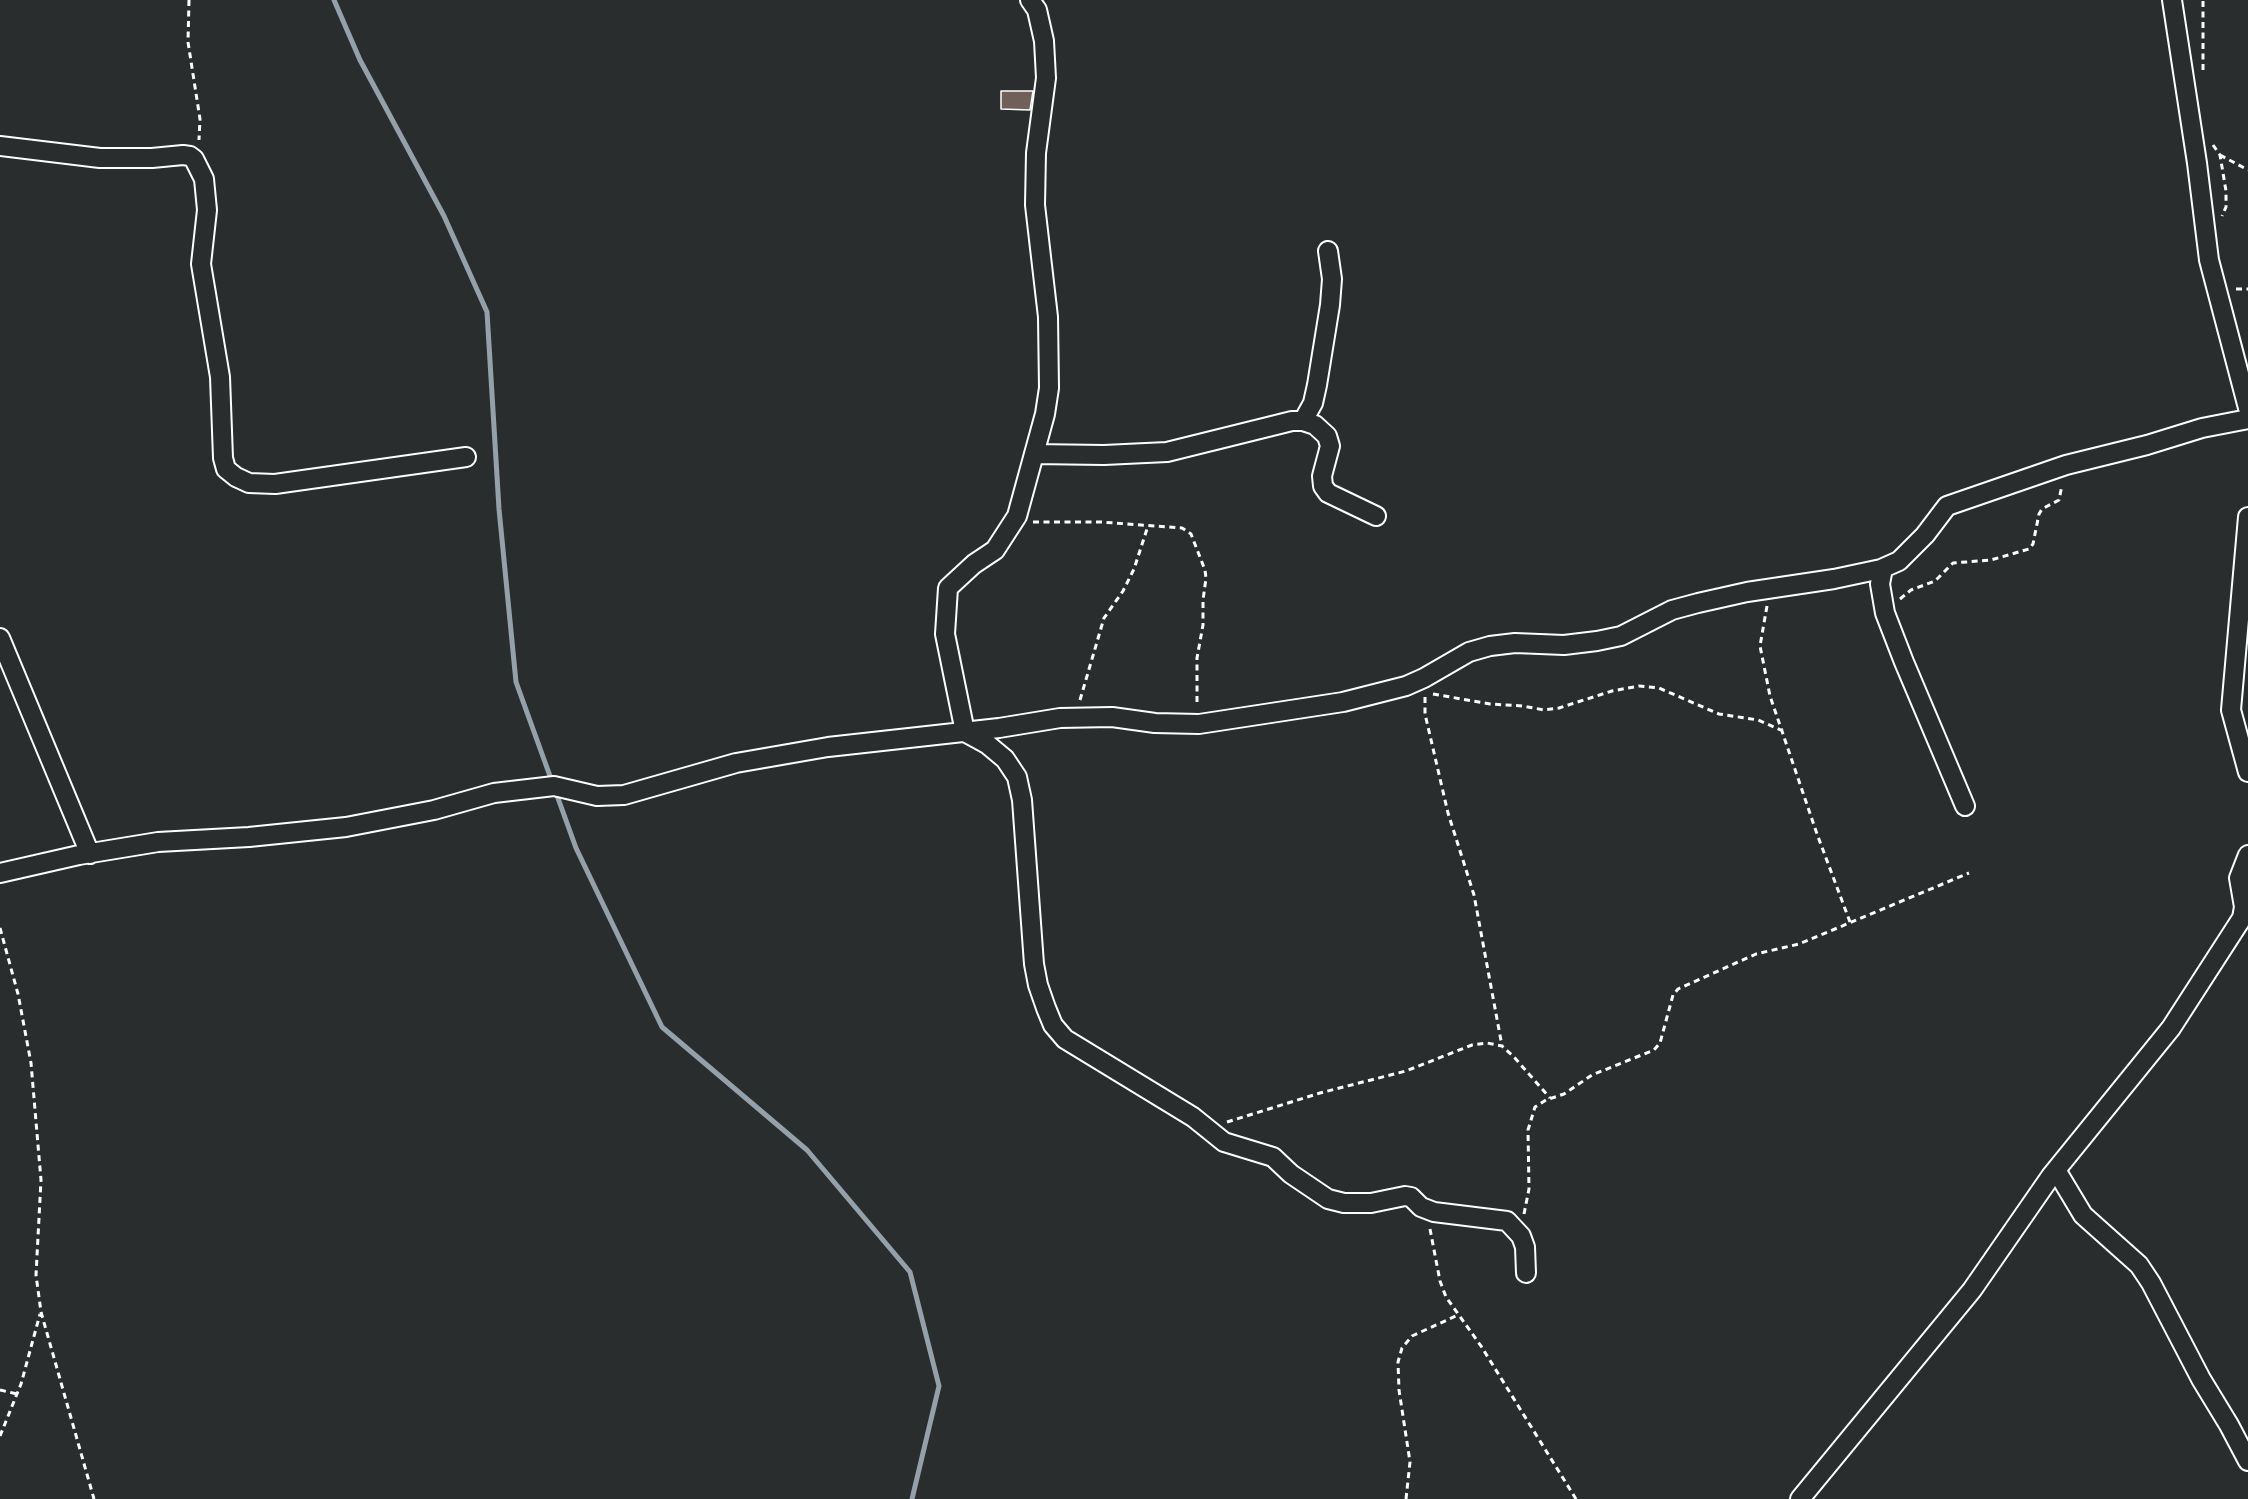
<!DOCTYPE html>
<style>
body{margin:0}
canvas{display:block;background:#2a2d2e}
</style>
<canvas width="2248" height="1499"></canvas>
<script>
const g = document.querySelector('canvas').getContext('2d');
g.lineJoin = 'round';
function shape(rows) {
  const path = new Path2D();
  for (const r of rows) {
    path.moveTo(r[0], r[1]);
    for (let i = 2; i < r.length; i += 2) path.lineTo(r[i], r[i + 1]);
  }
  return path;
}
function trace(path, color, width, dash) {
  g.strokeStyle = color;
  g.lineWidth = width;
  g.lineCap = dash ? 'butt' : 'round';
  g.setLineDash(dash || []);
  g.stroke(path);
}
function fillPath(path, color) {
  g.fillStyle = color;
  g.fill(path, 'evenodd');
}
trace(shape([
 [334,0,360,60,444,216,487,312,499,509,516,682,576,848,662,1027,807,1150,910,1272,939,1386,912,1499]
]), '#94a1aa', 5);
const building = shape([
 [1001,91,1033,91,1030,110,1001,109,1001,91]
]);
fillPath(building, '#715f59');
trace(building, '#fff', 1.5);
const minor = shape([
 [1030,0,1037,10,1044,41,1046,78,1036,153,1035,205,1048,317,1049,388,1045,414,1017,516,995,550,974,564,948,588,945,634,965,732,987,744,1005,759,1017,777,1022,800,1034,964,1038,985,1046,1008,1053,1025,1065,1039,1193,1117,1224,1142,1273,1157,1291,1174,1328,1199,1344,1203,1371,1203,1405,1196,1411,1197,1421,1207,1434,1212,1507,1221,1521,1236,1525,1247,1526,1273],
 [2172,0,2197,163,2209,260,2248,408],
 [0,146,100,158,152,158,183,155,190,156,194,159,204,179,207,210,201,264,220,377,223,458,226,469,236,477,249,483,275,484,466,457],
 [1303,421,1313,403,1317,385,1330,305,1332,279,1328,251],
 [1034,454,1104,455,1167,452,1292,421,1303,421,1315,425,1327,436,1330,446,1322,476,1323,486,1328,493,1376,516],
 [2248,517,2231,710,2248,772],
 [1883,568,1880,584,1885,613,1904,662,1965,806],
 [0,638,90,854],
 [0,873,79,855,158,842,249,837,346,827,434,810,494,793,554,786,597,796,624,795,736,763,828,747,999,728,1060,718,1112,717,1155,723,1199,724,1343,702,1406,686,1424,678,1469,652,1490,646,1515,643,1564,645,1597,641,1621,636,1672,610,1698,603,1747,592,1834,579,1881,569,1899,561,1925,535,1947,506,2066,465,2147,445,2202,428,2248,419],
 [2056,1170,2083,1215,2139,1265,2151,1283,2201,1379,2229,1425,2248,1461],
 [1800,1499,1972,1290,2051,1176,2171,1028,2242,918,2244,907,2239,878,2248,855]
]);
trace(minor, '#fff', 22);
trace(shape([
 [189,0,188,42,200,119,199,140],
 [2203,70,2203,0],
 [2213,145,2220,155,2226,191,2226,207,2222,216],
 [2220,155,2248,170],
 [2236,289,2248,289],
 [1033,522,1101,522,1182,528,1191,534,1205,570,1206,578,1203,600,1203,625,1197,658,1197,706],
 [1900,599,1911,590,1935,581,1953,563,1991,560,2029,549,2033,544,2039,514,2042,509,2059,500,2062,485],
 [1767,606,1760,646,1770,696,1817,834,1850,922],
 [1433,694,1490,704,1523,706,1544,710,1559,708,1612,691,1639,686,1659,688,1719,714,1758,720,1783,731],
 [1425,697,1425,714,1448,813,1474,895,1502,1046],
 [1080,700,1104,618,1123,591,1134,569,1148,526],
 [0,928,18,994,31,1063,41,1180,36,1275,41,1312,94,1499],
 [1227,1122,1320,1093,1406,1071,1472,1045,1487,1043,1502,1046,1514,1057,1550,1098],
 [1524,1214,1529,1189,1528,1130,1535,1107,1546,1100,1564,1094,1592,1075,1654,1050,1660,1043,1673,995,1678,989,1756,954,1799,944,1969,873],
 [1430,1229,1440,1281,1446,1297,1481,1346,1576,1499],
 [0,1390,17,1394],
 [0,1436,21,1384,40,1314],
 [1406,1499,1410,1462,1399,1390,1398,1362,1402,1348,1412,1336,1458,1315]
]), '#fff', 3, [6, 4.5]);
trace(minor, '#2a2d2e', 18);
</script>
